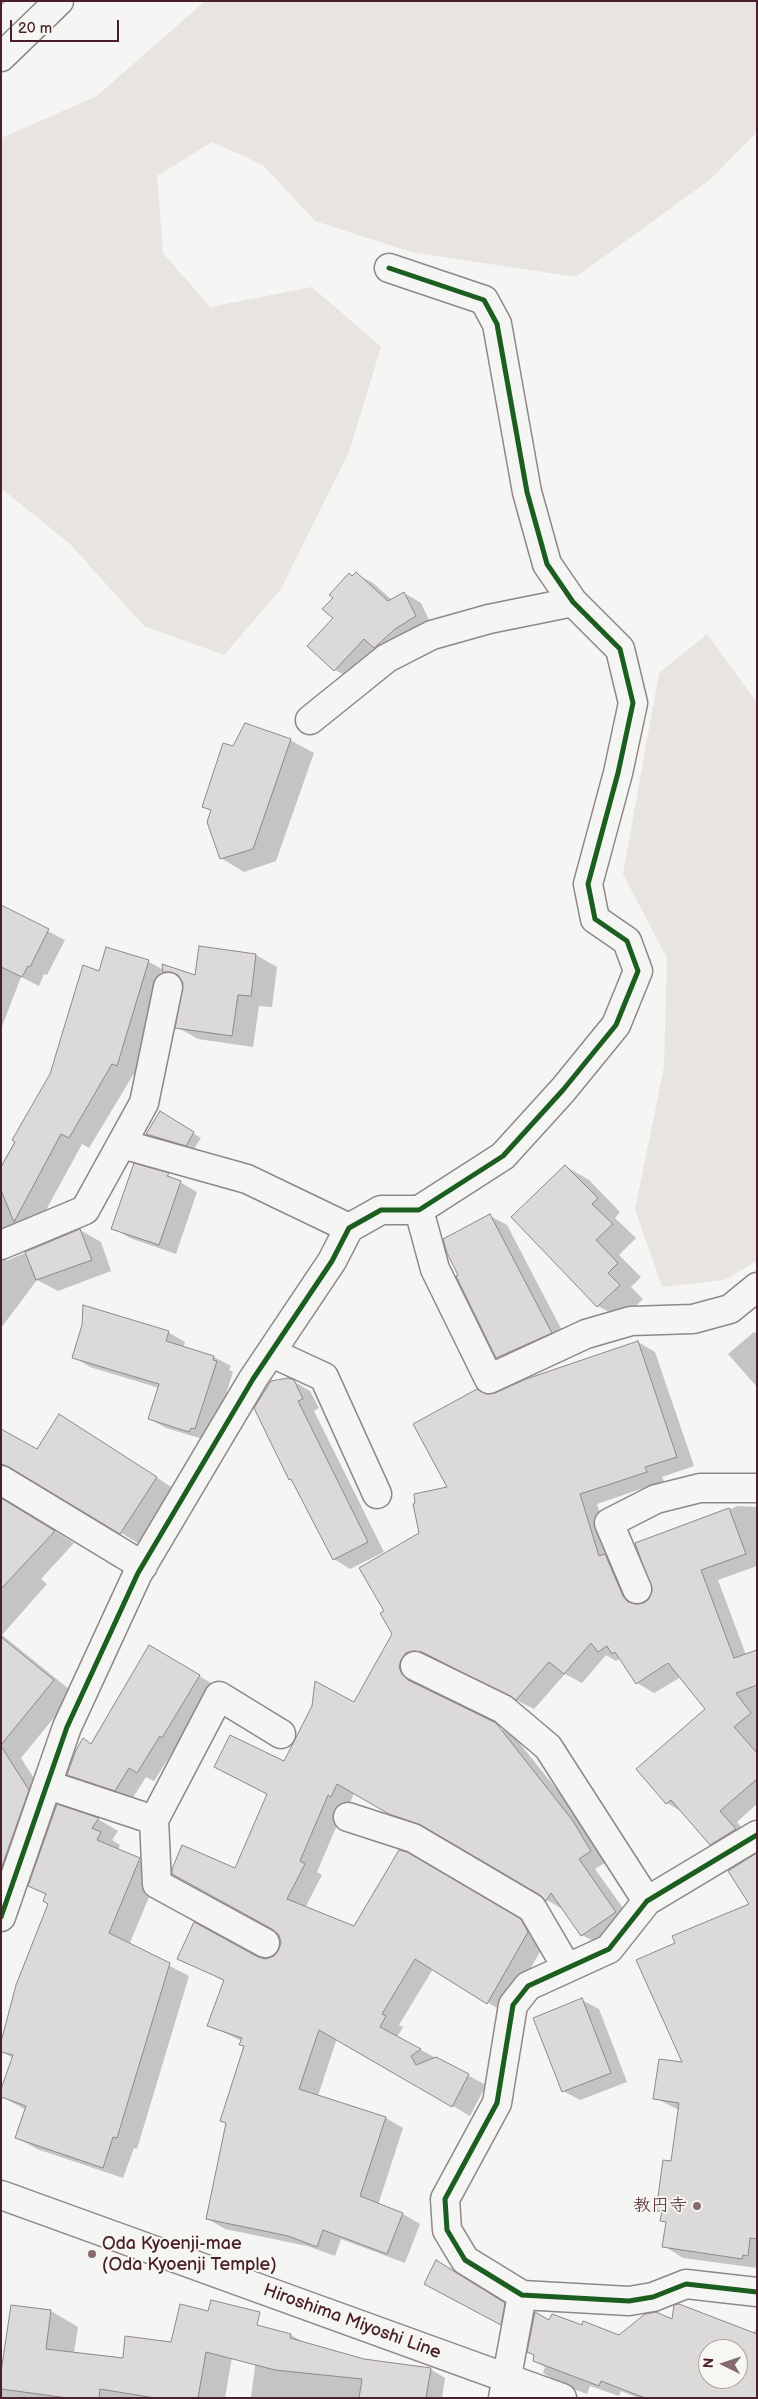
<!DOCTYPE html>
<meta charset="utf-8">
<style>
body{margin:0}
#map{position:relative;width:758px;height:2399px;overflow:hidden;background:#f5f5f3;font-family:"Balsamiq Sans",sans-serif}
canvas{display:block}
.frame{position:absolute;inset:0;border:2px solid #4a1f2b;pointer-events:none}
.north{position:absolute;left:698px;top:2339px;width:50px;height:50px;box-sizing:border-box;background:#f6f6f2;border:1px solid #b1a0a2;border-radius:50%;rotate:274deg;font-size:14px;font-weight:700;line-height:20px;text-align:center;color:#4a1f2b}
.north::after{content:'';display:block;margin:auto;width:18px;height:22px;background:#866a71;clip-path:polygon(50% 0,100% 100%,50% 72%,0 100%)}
.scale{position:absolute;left:10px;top:20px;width:109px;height:22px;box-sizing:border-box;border:2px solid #4a1f2b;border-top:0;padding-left:6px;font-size:15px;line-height:18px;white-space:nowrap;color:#4a1f2b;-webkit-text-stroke:4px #f6f6f2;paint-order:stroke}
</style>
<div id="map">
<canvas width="758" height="2399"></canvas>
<div class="frame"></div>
<div class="north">N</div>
<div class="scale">20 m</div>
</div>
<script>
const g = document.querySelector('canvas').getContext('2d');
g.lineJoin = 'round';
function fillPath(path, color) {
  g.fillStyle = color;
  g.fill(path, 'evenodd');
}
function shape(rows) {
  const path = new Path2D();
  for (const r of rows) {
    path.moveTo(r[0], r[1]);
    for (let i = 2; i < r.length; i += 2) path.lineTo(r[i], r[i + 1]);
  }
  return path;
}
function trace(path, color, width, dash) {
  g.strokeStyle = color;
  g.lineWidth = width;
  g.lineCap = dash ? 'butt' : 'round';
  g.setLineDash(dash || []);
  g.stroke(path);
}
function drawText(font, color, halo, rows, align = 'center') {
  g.font = font + ' "Balsamiq Sans","Klee One",sans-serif';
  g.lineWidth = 4;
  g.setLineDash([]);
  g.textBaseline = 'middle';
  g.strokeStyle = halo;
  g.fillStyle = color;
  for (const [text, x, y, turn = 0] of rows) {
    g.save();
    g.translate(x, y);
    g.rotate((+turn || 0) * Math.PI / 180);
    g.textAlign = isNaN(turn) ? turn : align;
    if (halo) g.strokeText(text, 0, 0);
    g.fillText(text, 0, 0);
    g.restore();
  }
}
fillPath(shape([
 [205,1,757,1,757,132,711,179,576,277,411,252,315,221,263,165,212,142,157,176,163,253,210,307,312,287,381,347,349,452,281,589,224,655,144,626,70,544,1,488,1,138,97,96],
 [707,634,755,700,757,698,757,1261,724,1280,662,1287,635,1209,664,1067,667,958,623,874,659,673]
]), '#e8e4e2');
fillPath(shape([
 [1,1,7,1,1,6],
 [356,574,373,583,392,600,404,593,421,603,432,626,352,679,335,670,334,618,352,576],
 [290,740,314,753,276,861,244,872,221,858,212,811,204,806,234,747],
 [1,907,65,940,47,975,44,974,39,986,21,977,1,1029],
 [200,947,256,955,277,967,272,1007,259,1006,253,1047,198,1039,177,1027,184,983,169,974,137,1076,133,1075,89,1148,82,1144,33,1234,6,1255,6,1261,80,1230,101,1242,111,1271,58,1291,37,1280,1,1328,1,1166,51,1075,100,972,107,949,149,962,164,970,196,976],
 [161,1113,201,1138,194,1149,156,1139,148,1134],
 [134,1165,168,1175,197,1192,176,1254,130,1238,113,1228],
 [565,1166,589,1180,620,1212,615,1218,636,1238,619,1255,641,1277,631,1287,643,1299,622,1319,598,1306],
 [490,1216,507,1225,568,1342,514,1367,497,1358,457,1276],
 [168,1332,185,1342,183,1348,214,1357,231,1366,229,1370,233,1372,212,1438,206,1440,166,1428,150,1419,159,1388,90,1367,74,1357],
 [754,1332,757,1333,757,1387,728,1354],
 [638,1342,655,1352,694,1466,662,1477,664,1481,597,1504,614,1561,623,1566,641,1605,650,1600,654,1590,636,1544,738,1506,757,1507,757,1566,718,1580,746,1655,757,1651,757,1804,737,1822,752,1840,728,1854,710,1844,684,1813,667,1803,706,1709,681,1677,654,1693,637,1683,620,1658,616,1661,606,1655,582,1683,565,1674,534,1709,441,1661,433,1660,417,1677,419,1686,513,1735,591,1832,608,1861,595,1869,633,1922,600,1945,582,1935,564,1910,547,1900,541,1894,439,1834,408,1823,354,1793,349,1806,346,1804,317,1872,322,1875,305,1908,354,1928,406,1853,538,1931,545,1943,505,2013,433,1969,399,2025,403,2027,397,2037,486,2085,470,2116,337,2038,318,2096,386,2118,403,2128,378,2205,403,2214,420,2224,405,2263,341,2239,335,2256,307,2246,225,2229,208,2219,245,2046,242,2041,208,2025,224,1981,179,1958,257,1958,265,1960,274,1957,280,1951,282,1942,279,1934,235,1870,268,1795,215,1767,284,1763,354,1703,393,1634,386,1611,421,1534,449,1488,487,1396],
 [293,1381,310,1391,319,1408,314,1411,384,1552,350,1569,334,1559,293,1481,290,1479],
 [60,1415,176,1490,141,1545,29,1477,23,1475,15,1477,5,1491,7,1500,13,1506,74,1543,41,1579,47,1584,2,1635,74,1693,21,1758,49,1802,1,1885,1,1441,37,1451],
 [149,1646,216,1686,180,1746,177,1745,154,1781,146,1777,132,1799,85,1784,68,1774,92,1745],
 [57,1806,98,1819,118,1831,112,1840,120,1845,118,1850,160,1871,129,1945,189,1976,137,2149,134,2148,123,2178,37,2149,17,2138,26,2110,1,2096,13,2058,1,2051,50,1904,46,1895,30,1886],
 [757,1855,757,2268,683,2258,664,2246,667,2223,662,2220,663,2213,657,2210,672,2163,679,2110,655,2098,684,2064,676,1943,753,1904],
 [582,2000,599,2009,627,2082,580,2100,563,2091],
 [453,2271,521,2314,517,2333,442,2293],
 [12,2306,51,2311,78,2327,74,2353,124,2360,172,2343,237,2328,225,2398,1,2398,1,2369],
 [674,2320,753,2334,757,2327,757,2398,638,2398,621,2391,619,2396,590,2386,587,2394,563,2385,543,2373,545,2367,534,2361,550,2321,583,2326,619,2337],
 [708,2349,738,2349,738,2379,708,2379],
 [260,2327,291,2335,305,2343,356,2358,430,2369,445,2378,442,2398,251,2398]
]), '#0003');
const building = shape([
 [356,572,388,601,404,592,416,616,395,629,374,648,364,639,334,671,307,646,333,618,322,609,333,598,329,595,349,573,352,576,356,572],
 [245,723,291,739,253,849,220,859,207,822,211,810,202,807,223,743,233,746,245,723],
 [1,905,49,929,30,967,28,966,22,977,1,967,1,905],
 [199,946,256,954,251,996,238,995,232,1036,175,1028,183,983,178,975,171,972,163,972,162,964,195,975,199,946],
 [106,947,149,960,117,1066,112,1064,69,1138,61,1134,14,1222,1,1190,1,1167,15,1142,12,1140,50,1074,83,965,99,971,106,947],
 [160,1111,194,1132,186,1146,146,1134,160,1111],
 [134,1163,169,1173,167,1176,181,1181,159,1245,111,1229,134,1163],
 [565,1165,598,1198,592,1204,613,1224,596,1240,618,1263,608,1273,620,1285,597,1307,511,1217,565,1165],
 [490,1214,552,1333,496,1358,456,1276,458,1275,447,1253,443,1239,490,1214],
 [80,1229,92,1260,36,1280,25,1252,80,1229],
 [83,1305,169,1331,166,1341,214,1356,213,1360,217,1361,195,1429,191,1428,189,1432,148,1419,159,1384,72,1358,82,1325,83,1305],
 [638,1341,677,1457,645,1467,647,1472,580,1494,599,1556,605,1554,623,1596,628,1602,636,1604,644,1603,649,1599,652,1590,635,1543,729,1508,746,1554,701,1570,734,1658,757,1650,757,1685,736,1693,751,1713,734,1727,757,1753,757,1779,720,1811,736,1829,710,1845,671,1800,666,1804,636,1769,705,1709,668,1663,636,1684,615,1652,612,1654,607,1646,598,1652,591,1643,564,1674,549,1662,516,1700,422,1652,413,1651,406,1653,401,1660,399,1667,402,1674,408,1680,496,1723,573,1821,591,1851,579,1859,616,1912,581,1936,551,1893,546,1901,540,1895,421,1825,389,1814,337,1784,331,1797,328,1795,300,1861,305,1864,287,1899,354,1926,399,1850,407,1852,521,1919,528,1932,487,2004,415,1959,382,2014,386,2016,380,2027,421,2049,411,2056,416,2065,436,2057,469,2074,452,2107,319,2030,299,2089,386,2117,360,2196,403,2213,387,2254,323,2230,317,2247,288,2236,206,2219,226,2123,220,2121,244,2046,239,2045,242,2038,207,2026,224,1980,177,1959,194,1922,258,1957,266,1959,274,1956,278,1951,281,1943,279,1935,272,1929,172,1874,172,1869,182,1845,235,1868,267,1794,214,1767,230,1735,284,1761,312,1706,315,1681,354,1702,392,1634,380,1613,384,1611,359,1568,419,1533,413,1504,415,1503,414,1494,447,1487,413,1424,477,1389,487,1394,495,1393,526,1379,638,1341],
 [288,1378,294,1380,303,1399,298,1401,368,1542,333,1560,291,1479,289,1480,254,1408,271,1381,288,1378],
 [59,1414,157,1477,120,1534,9,1467,1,1464,1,1429,37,1449,59,1414],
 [1,1498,55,1531,1,1589,1,1498],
 [1,1637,54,1680,1,1745,1,1637],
 [149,1645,200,1675,162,1738,160,1736,137,1773,129,1768,115,1791,67,1775,76,1750,83,1738,91,1744,149,1645],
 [1,1746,29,1790,1,1869,1,1746],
 [57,1804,99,1818,92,1828,101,1832,97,1840,140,1858,109,1933,170,1963,117,2138,113,2137,103,2168,15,2138,26,2106,1,2097,1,2089,13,2055,1,2052,1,2042,16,1985,48,1904,43,1901,46,1894,28,1886,57,1804],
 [757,1853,757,2239,750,2238,748,2256,743,2255,742,2259,662,2247,666,2222,660,2221,662,2211,656,2211,663,2160,671,2161,679,2103,653,2099,659,2059,682,2062,636,1960,675,1943,672,1936,749,1904,728,1871,757,1853],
 [582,1998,611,2073,562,2092,533,2018,582,1998],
 [436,2260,505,2303,501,2325,424,2284,436,2260],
 [211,2300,260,2312,257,2325,291,2334,290,2338,364,2359,431,2368,426,2398,359,2398,362,2379,275,2370,206,2352,198,2398,155,2398,100,2389,99,2398,68,2398,1,2389,1,2372,11,2305,51,2310,46,2349,123,2358,125,2336,171,2342,180,2304,208,2311,211,2300],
 [679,2304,757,2334,757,2398,645,2398,601,2381,599,2386,533,2361,534,2355,527,2352,535,2312,549,2320,552,2314,582,2325,583,2321,619,2335,645,2314,656,2312,672,2319,674,2305,679,2304],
 [708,2349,738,2349,738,2379,708,2379,708,2349]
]);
fillPath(building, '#dcdad9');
trace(building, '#8f8788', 1);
const minor = shape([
 [1,57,59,1],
 [310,720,387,658,432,635,489,619,573,602],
 [122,1144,247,1179,349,1228],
 [419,1210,435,1269,489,1379,586,1334,631,1321,693,1319,730,1309,757,1287],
 [1,1245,85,1210,144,1103,168,987],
 [272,1353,324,1377,377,1494],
 [1,1480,143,1566],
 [637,1589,609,1523,656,1499,700,1488,757,1488],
 [415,1666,503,1709,548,1747,647,1901],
 [48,1785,154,1820],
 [348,1817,413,1838,532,1908,567,1968],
 [757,1835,647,1901,609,1949,528,1986,513,2005,497,2103,445,2199,447,2230,465,2260,522,2295,629,2301,653,2297,686,2284,757,2292],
 [1,1917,67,1727,138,1573,253,1379,332,1261,349,1228,381,1210,419,1210,503,1156,563,1090,616,1025,638,971,627,941,595,919,588,884,618,773,633,703,620,649,573,602,547,564,527,492,497,324,484,300,389,268],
 [265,1943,157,1884,154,1820,219,1696,281,1734],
 [503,2398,522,2295]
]);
const primary = shape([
 [1,2195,562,2398]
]);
trace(minor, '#8f8788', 31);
trace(primary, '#8f8788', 31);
trace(minor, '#f5f5f3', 28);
trace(primary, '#f5f5f3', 28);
trace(shape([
 [757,1835,647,1901,609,1949,528,1986,513,2005,497,2103,445,2199,447,2230,465,2260,522,2295,629,2301,653,2297,686,2284,757,2292],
 [1,1917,67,1727,138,1573,253,1379,332,1261,349,1228,381,1210,419,1210,503,1156,563,1090,616,1025,638,971,627,941,595,919,588,884,618,773,633,703,620,649,573,602,547,564,527,492,497,324,484,300,389,268]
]), '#1b5e20', 5);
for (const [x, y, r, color] of [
 [697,2206,5,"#866a71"],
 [92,2254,5,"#866a71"]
]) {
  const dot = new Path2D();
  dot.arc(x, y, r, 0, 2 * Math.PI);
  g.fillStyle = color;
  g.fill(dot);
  trace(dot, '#f6f6f2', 2);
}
drawText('18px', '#4a1f2b', '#f6f6f2', [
 ["教円寺",687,2206],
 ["Oda Kyoenji-mae",102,2244,"left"],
 ["(Oda Kyoenji Temple)",102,2265,"left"]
], 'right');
drawText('18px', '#4a1f2b', '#f6f6f2', [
 ["Hiroshima Miyoshi Line",352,2322,20]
]);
</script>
